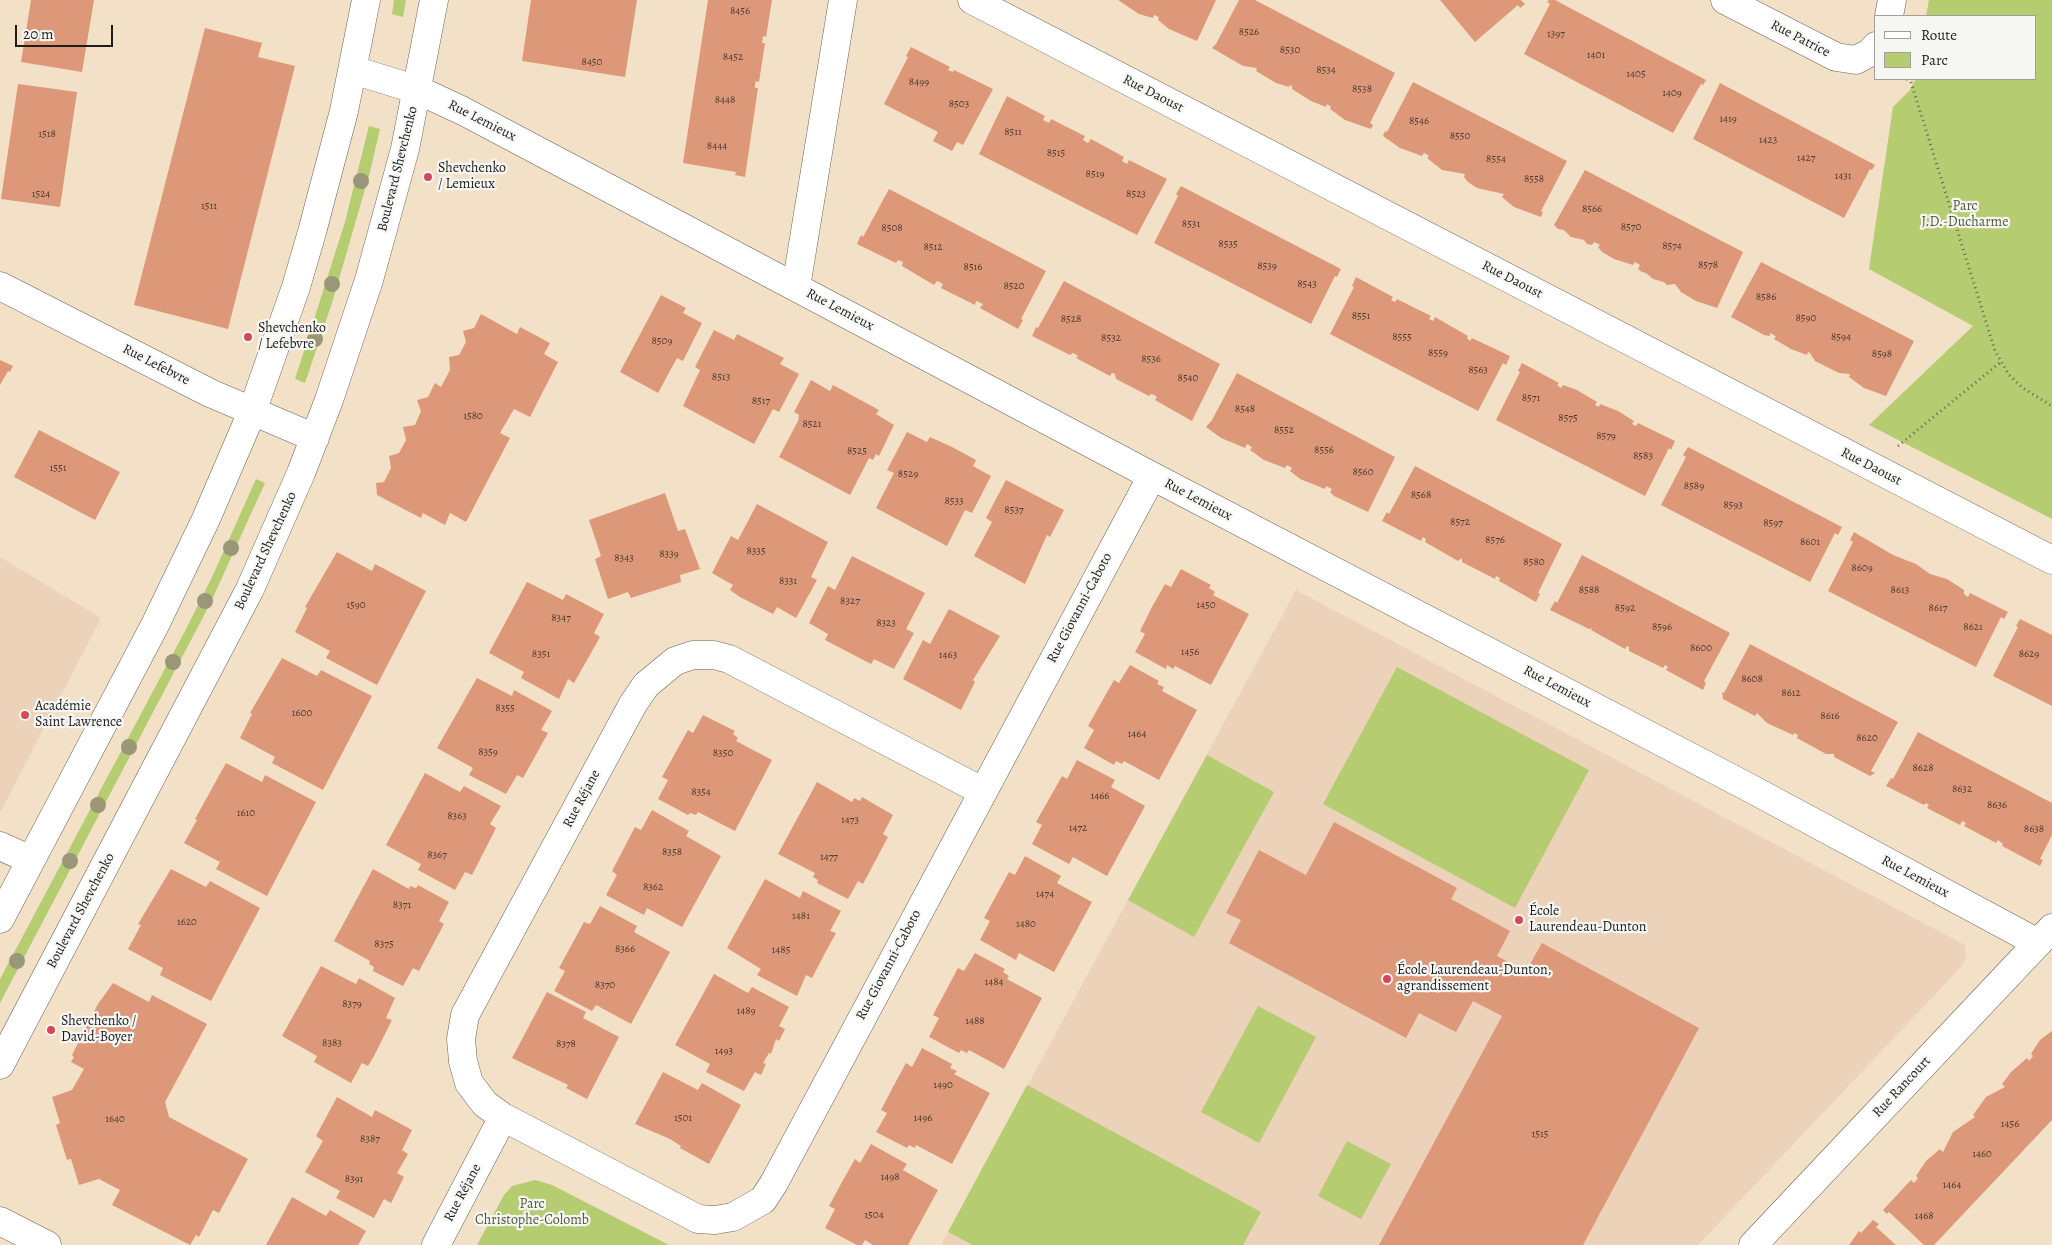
<!DOCTYPE html>
<meta charset="utf-8">
<style>
body{margin:0}
#map{position:relative;width:2052px;height:1245px;overflow:hidden;background:#f3e1c7;font-family:Alegreya,serif}
canvas{display:block}
.legend{position:absolute;left:1874px;top:15px;width:162px;height:65px;box-sizing:border-box;background:#f6f6f2;border:1px solid #9f9f9c;margin:0;padding:6px 9px;list-style:none;font-size:15px;color:#1c1c1c}
.legend li{display:flex;align-items:center;gap:10px;height:25px}
.legend b{width:25px;border:1px solid #9f9f9c}
.scale{position:absolute;left:15px;top:25px;width:98px;height:22px;box-sizing:border-box;border:2px solid #1c1c1c;border-top:0;padding-left:6px;font-size:15px;line-height:18px;white-space:nowrap;color:#1c1c1c;-webkit-text-stroke:4px #f6f6f2;paint-order:stroke}
</style>
<div id="map">
<canvas width="2052" height="1245"></canvas>
<ul class="legend">
<li><b style="height:6px;background:#fff"></b>Route</li>
<li><b style="height:14px;background:#b6cc70"></b>Parc</li>
</ul>
<div class="scale">20 m</div>
</div>
<script>
const g = document.querySelector('canvas').getContext('2d');
g.lineJoin = 'round';
function fillPath(path, color) {
  g.fillStyle = color;
  g.fill(path, 'evenodd');
}
function shape(rows) {
  const path = new Path2D();
  for (const r of rows) {
    path.moveTo(r[0], r[1]);
    for (let i = 2; i < r.length; i += 2) path.lineTo(r[i], r[i + 1]);
  }
  return path;
}
function trace(path, color, width, dash) {
  g.strokeStyle = color;
  g.lineWidth = width;
  g.lineCap = dash ? 'butt' : 'round';
  g.setLineDash(dash || []);
  g.stroke(path);
}
function drawText(font, color, halo, rows, align = 'center') {
  g.font = font + ' Alegreya,serif';
  g.lineWidth = 4.5;
  g.setLineDash([]);
  g.textBaseline = 'middle';
  g.strokeStyle = halo;
  g.fillStyle = color;
  for (const [text, x, y, turn = 0] of rows) {
    g.save();
    g.translate(x, y);
    g.rotate((+turn || 0) * Math.PI / 180);
    g.textAlign = isNaN(turn) ? turn : align;
    if (halo) g.strokeText(text, 0, 0);
    g.fillText(text, 0, 0);
    g.restore();
  }
}
fillPath(shape([
 [0,557,101,618,0,813],
 [1296,590,1965,945,1966,958,1961,967,1698,1245,941,1245]
]), '#ebd2b9');
fillPath(shape([
 [394,0,406,0,403,17,392,14],
 [1929,0,2052,0,2052,519,1869,425,1973,326,1869,269,1893,107,1909,91,1916,79,2036,79,2036,16,1926,16],
 [369,126,380,129,370,172,332,303,305,383,295,379,345,222],
 [256,479,265,483,210,604,0,1003,0,979,185,631,213,575],
 [1397,667,1589,770,1515,908,1323,804],
 [1207,755,1274,792,1194,937,1128,900],
 [1258,1006,1316,1037,1259,1143,1201,1112],
 [1027,1085,1261,1212,1243,1245,973,1245,948,1232],
 [1347,1141,1391,1164,1361,1219,1318,1196],
 [535,1180,552,1185,669,1245,477,1245,504,1195,512,1186]
]), '#b6cc70');
fillPath(shape([
 [31,0,94,0,82,72,21,62],
 [531,0,637,0,625,77,522,61],
 [708,0,772,0,766,37,763,36,762,43,765,43,759,82,756,81,755,84,755,88,758,88,745,177,735,175,736,172,683,163],
 [1118,0,1216,0,1197,41,1169,29,1158,20,1159,18,1157,16,1154,15,1153,18,1139,14],
 [1239,0,1255,0,1395,73,1370,123,1373,125,1371,129,1345,120,1330,109,1331,107,1327,104,1326,107,1311,101,1292,89,1292,86,1290,85,1289,87,1276,83,1256,71,1257,68,1243,66,1212,48,1216,44],
 [1440,0,1521,0,1525,4,1520,8,1518,5,1475,42],
 [1549,0,1555,0,1706,80,1703,85,1701,84,1673,133,1524,54,1550,4,1547,2],
 [205,28,262,43,258,57,295,66,228,329,134,305],
 [911,47,950,67,948,70,953,72,954,70,993,89,963,145,957,142,952,151,933,141,938,132,884,104,908,57,906,56],
 [1413,82,1567,161,1541,211,1543,212,1541,217,1514,207,1502,197,1504,194,1477,188,1468,182,1464,177,1465,174,1442,170,1427,158,1429,156,1426,154,1424,153,1422,156,1400,148,1383,136,1385,131,1387,132],
 [1720,83,1875,165,1872,170,1870,169,1844,218,1693,139],
 [18,84,77,92,60,207,1,199],
 [1007,96,1045,116,1043,120,1049,123,1051,119,1085,136,1083,140,1088,143,1091,139,1124,157,1122,161,1127,164,1129,160,1167,179,1137,235,979,154],
 [1585,170,1743,252,1717,308,1696,301,1681,292,1675,284,1667,285,1664,282,1653,279,1646,273,1642,272,1638,269,1640,265,1635,262,1633,265,1614,259,1602,252,1598,247,1600,245,1594,242,1592,245,1587,244,1584,240,1571,237,1564,230,1558,229,1554,225],
 [1181,186,1341,269,1337,277,1335,276,1311,324,1154,243,1178,196,1176,194],
 [889,189,1046,271,1021,319,1023,320,1018,329,980,308,983,304,976,301,975,305,941,288,943,284,937,281,934,285,902,266,903,262,898,260,896,263,857,244,861,235,863,237],
 [1761,262,1914,341,1886,396,1864,388,1849,377,1850,374,1839,373,1815,361,1810,353,1808,352,1807,355,1791,349,1774,339,1776,337,1774,335,1770,333,1770,336,1764,335,1731,317],
 [1356,277,1393,297,1391,300,1395,302,1397,299,1431,316,1429,319,1433,321,1435,317,1468,336,1467,338,1470,341,1472,338,1510,356,1506,365,1503,363,1478,411,1330,334,1354,287,1352,286],
 [1064,281,1220,364,1192,421,1155,400,1157,397,1154,395,1151,394,1149,396,1116,379,1115,374,1112,373,1110,376,1076,358,1078,356,1075,354,1073,353,1070,355,1032,336,1036,327,1038,328],
 [661,295,686,308,683,313,702,323,683,361,677,358,658,393,620,372],
 [481,314,517,334,520,327,550,343,544,354,558,362,530,417,514,409,500,433,510,438,466,522,450,513,445,525,423,513,421,518,377,495,376,483,384,482,391,468,389,456,399,453,406,440,403,427,415,425,421,411,417,400,428,397,435,383,441,387,450,370,449,357,459,355,466,342,463,331,474,328],
 [714,330,734,340,737,334,784,358,780,364,799,374,779,412,773,409,754,444,683,406,700,370,695,367],
 [0,360,13,366,10,372,8,371,0,385],
 [1522,363,1559,383,1557,385,1561,388,1563,385,1577,390,1597,402,1595,405,1599,407,1600,404,1618,411,1634,421,1632,424,1636,426,1638,423,1675,441,1671,450,1669,448,1645,496,1496,420,1520,372,1518,371],
 [1237,373,1395,457,1368,512,1334,496,1330,492,1332,489,1326,486,1325,489,1300,479,1290,471,1292,468,1287,465,1285,468,1264,460,1250,450,1252,447,1247,444,1245,448,1238,445,1221,438,1206,427,1212,420],
 [811,380,830,391,833,385,879,410,876,414,894,425,879,456,876,454,873,460,869,458,850,495,779,457,798,421,799,415,794,412],
 [39,430,120,472,95,520,14,477],
 [907,432,927,442,930,437,952,447,976,460,973,466,991,476,972,513,965,510,947,546,876,508,894,473,887,470],
 [1688,447,1842,527,1838,535,1835,533,1810,582,1661,505,1686,457,1683,455],
 [1415,466,1562,544,1538,593,1540,594,1536,602,1499,581,1500,578,1496,576,1495,579,1462,562,1462,558,1458,561,1425,542,1426,539,1423,537,1421,541,1382,521,1387,512,1389,514],
 [1006,480,1064,510,1050,537,1047,535,1025,584,974,556,992,522,986,518],
 [665,493,678,531,685,529,700,569,680,575,681,582,631,598,628,592,608,599,595,559,601,556,589,520],
 [757,504,828,542,811,577,817,580,796,618,777,607,773,614,740,597,730,590,733,585,712,573,731,536,738,540],
 [1854,532,1893,555,1916,564,1930,574,1947,579,1964,590,1964,594,1968,597,1970,593,2008,612,2004,619,2001,617,1976,667,1828,591,1853,542,1850,540],
 [337,552,372,571,375,564,426,591,377,685,326,658,330,651,295,632,307,608,305,607],
 [1582,555,1730,633,1704,681,1706,683,1703,690,1666,670,1668,667,1665,665,1663,668,1629,651,1629,647,1627,646,1625,649,1591,630,1592,628,1589,629,1550,610,1555,601,1557,603],
 [852,556,925,593,906,629,914,633,894,669,874,659,871,664,825,640,828,634,809,623,828,586,835,590],
 [1181,569,1211,585,1209,588,1215,592,1213,595,1249,614,1211,685,1175,666,1173,669,1167,665,1166,669,1135,652,1145,634,1140,631,1152,607,1165,584,1171,587],
 [527,582,563,600,566,594,604,614,594,633,600,637,574,683,568,679,559,699,521,678,524,672,489,653],
 [949,609,1000,636,973,680,975,682,961,710,903,679,923,640,930,644],
 [2020,619,2052,635,2052,706,1993,676,2018,627,2016,626],
 [1750,644,1898,722,1871,771,1875,773,1870,776,1834,757,1834,754,1826,754,1797,738,1798,735,1794,733,1793,735,1767,723,1757,713,1755,716,1723,699,1722,692,1724,693],
 [282,658,317,676,321,670,372,696,323,790,272,763,275,757,240,738,252,714,250,713],
 [1130,665,1159,681,1157,684,1164,687,1162,691,1197,710,1159,780,1124,761,1122,764,1116,761,1114,765,1084,748,1094,730,1088,726,1114,680,1119,683],
 [477,678,512,696,514,690,552,711,541,730,548,733,523,778,517,775,506,794,469,775,473,768,437,748],
 [703,715,735,731,733,734,738,738,736,741,772,760,735,831,698,812,696,815,690,813,688,815,658,799,668,780,662,777,688,730,693,733],
 [1918,732,2052,803,2052,835,2040,859,2043,860,2040,866,2002,846,2003,844,1998,840,1996,843,1964,826,1966,823,1962,821,1960,825,1927,808,1929,805,1926,803,1924,805,1886,786,1891,778,1893,779],
 [1077,760,1115,780,1111,787,1145,806,1107,876,1073,857,1069,864,1032,844,1042,825,1036,822,1062,776,1067,779],
 [226,763,262,782,265,775,316,802,267,896,216,869,220,862,184,843,197,820,195,819],
 [425,773,460,792,464,786,501,806,490,824,496,828,472,875,465,872,455,890,418,870,421,864,386,845],
 [817,782,852,802,854,798,860,801,862,797,893,815,883,834,888,837,863,884,858,881,848,899,817,883,818,880,813,877,815,873,778,854],
 [652,810,689,831,686,836,721,856,682,927,647,908,644,915,606,895,617,875,612,871,635,827,641,830],
 [1334,822,1457,888,1451,899,1510,931,1497,956,1526,971,1542,943,1699,1028,1583,1245,1379,1245,1502,1016,1473,1001,1456,1032,1419,1013,1406,1038,1229,943,1241,920,1226,913,1259,850,1306,875],
 [1025,856,1061,876,1057,883,1092,902,1054,972,1019,953,1016,960,980,940,990,921,984,918,1009,872,1015,875],
 [171,869,206,887,210,881,260,908,211,1001,160,975,163,968,128,949,141,925,138,924],
 [373,869,409,889,410,886,416,888,418,885,449,902,439,921,444,924,419,971,413,968,403,986,373,971,374,967,369,964,370,961,334,941],
 [765,879,800,898,803,891,841,911,830,931,836,933,824,955,812,978,806,975,797,996,757,975,761,969,727,948],
 [600,906,637,926,634,932,670,952,631,1024,596,1005,592,1011,554,991,565,971,559,968,584,922,590,924],
 [975,953,1005,969,1003,972,1009,976,1007,979,1042,998,1004,1069,969,1050,967,1053,961,1050,959,1053,929,1037,939,1018,933,1015,958,968,964,971],
 [321,966,356,984,359,978,395,998,386,1018,392,1020,374,1056,368,1066,362,1063,351,1083,314,1062,317,1056,282,1036],
 [714,974,748,993,752,987,789,1007,779,1026,785,1029,779,1041,776,1039,771,1054,769,1053,763,1063,766,1064,761,1075,755,1072,744,1091,706,1072,710,1064,675,1045],
 [113,983,149,1002,152,995,207,1024,165,1102,169,1117,248,1159,219,1213,213,1210,199,1237,196,1235,190,1245,112,1205,120,1190,99,1179,79,1185,71,1159,67,1160,56,1125,60,1123,52,1097,72,1090,84,1069,71,1062,74,1057,72,1055,98,1004],
 [547,992,586,1012,583,1018,619,1037,587,1099,566,1088,568,1085,512,1058],
 [2052,1031,2052,1120,1934,1245,1924,1245,1889,1212,1887,1214,1883,1210,1911,1180,1914,1183,1918,1178,1916,1176,1926,1161,1940,1149,1943,1152,1953,1132,1975,1117,1973,1115,1986,1097,2005,1087,2002,1084,2011,1072,2027,1058,2029,1061,2033,1056,2031,1054,2040,1040],
 [922,1048,952,1064,950,1068,957,1071,954,1074,990,1093,952,1164,916,1145,915,1148,909,1145,907,1148,876,1132,887,1113,881,1110,893,1087,906,1063,912,1067],
 [663,1072,698,1090,702,1083,741,1105,709,1164,680,1148,681,1146,670,1139,635,1124],
 [337,1097,372,1117,375,1110,412,1130,402,1150,408,1154,397,1173,404,1177,391,1203,384,1199,374,1218,336,1198,340,1191,305,1172,323,1141,316,1136],
 [871,1144,907,1164,903,1170,938,1190,908,1245,873,1245,865,1240,862,1245,857,1245,825,1228,835,1209,829,1206,842,1182,855,1159,860,1163],
 [292,1197,326,1216,330,1210,366,1231,358,1245,266,1245],
 [1873,1220,1879,1224,1876,1227,1896,1245,1849,1245,1859,1231,1861,1233]
]), '#dc9878');
const minor = shape([
 [972,0,2052,560],
 [1725,0,1836,57,1856,60,1871,52,1876,46],
 [1889,16,1892,0],
 [353,70,418,90,463,111,1152,476,1746,786,2038,943],
 [0,286,210,393,315,438],
 [796,287,843,0],
 [982,791,729,659,714,655,693,655,675,661,646,685,633,704,465,1015,461,1039,463,1061,469,1083,485,1104,503,1117,698,1219,715,1220,733,1217,763,1200,774,1183,1152,476],
 [0,846,31,860],
 [0,919,155,625,206,519,252,412,296,287,312,232,344,111,366,0],
 [0,1065,250,589,301,473,329,400,369,280,405,149,434,0],
 [0,1221,47,1245],
 [436,1245,503,1117],
 [1753,1245,2052,928]
]);
trace(minor, '#676158', 29);
trace(shape([
 [1907,79,1911,82,1995,351,2009,375,2023,388,2052,406],
 [1898,446,2002,361]
]), '#676158', 3, [1, 4]);
trace(minor, '#fff', 28);
g.fillStyle = '#9a9779';
for (const [x, y] of [
 [361,181],
 [332,284],
 [315,339],
 [231,548],
 [205,601],
 [173,662],
 [129,747],
 [98,805],
 [70,861],
 [17,961]
]) {
  g.beginPath();
  g.arc(x, y, 8, 0, 2 * Math.PI);
  g.fill();
}
for (const [x, y, r, color] of [
 [428,177,5,"#d1495b"],
 [248,337,5,"#d1495b"],
 [25,715,5,"#d1495b"],
 [1519,920,5,"#d1495b"],
 [1387,979,5,"#d1495b"],
 [51,1030,5,"#d1495b"]
]) {
  const dot = new Path2D();
  dot.arc(x, y, r, 0, 2 * Math.PI);
  g.fillStyle = color;
  g.fill(dot);
  trace(dot, '#f6f6f2', 2);
}
drawText('11px', '#4c3b33', null, [
 ["8456",740,11],
 ["8526",1249,32],
 ["1397",1556,34],
 ["8530",1290,50],
 ["1401",1596,55],
 ["8452",733,57],
 ["8450",592,62],
 ["8534",1326,70],
 ["1405",1636,74],
 ["8499",919,82],
 ["8538",1362,89],
 ["1409",1672,93],
 ["8448",725,100],
 ["8503",959,104],
 ["1419",1728,119],
 ["8546",1419,121],
 ["8511",1013,132],
 ["1518",47,134],
 ["8550",1460,136],
 ["1423",1768,140],
 ["8444",717,146],
 ["8515",1056,153],
 ["1427",1806,158],
 ["8554",1496,159],
 ["8519",1095,174],
 ["1431",1843,176],
 ["8558",1534,179],
 ["1524",41,194],
 ["8523",1136,194],
 ["1511",209,206],
 ["8566",1592,209],
 ["8531",1191,224],
 ["8570",1631,227],
 ["8508",892,228],
 ["8535",1228,244],
 ["8574",1672,246],
 ["8512",933,247],
 ["8578",1708,265],
 ["8539",1267,266],
 ["8516",973,267],
 ["8543",1307,284],
 ["8520",1014,286],
 ["8586",1766,297],
 ["8551",1361,316],
 ["8590",1806,318],
 ["8528",1071,319],
 ["8555",1402,337],
 ["8594",1841,337],
 ["8532",1111,338],
 ["8509",662,341],
 ["8559",1438,353],
 ["8598",1882,354],
 ["8536",1151,359],
 ["8563",1478,370],
 ["8513",721,377],
 ["8540",1188,378],
 ["8571",1531,398],
 ["8517",761,401],
 ["8548",1245,409],
 ["1580",473,416],
 ["8575",1568,418],
 ["8521",812,424],
 ["8552",1284,430],
 ["8579",1606,436],
 ["8556",1324,450],
 ["8525",857,451],
 ["8583",1643,456],
 ["1551",58,468],
 ["8560",1363,472],
 ["8529",908,474],
 ["8589",1694,486],
 ["8568",1421,495],
 ["8533",954,501],
 ["8593",1733,505],
 ["8537",1014,510],
 ["8572",1460,522],
 ["8597",1773,523],
 ["8576",1495,540],
 ["8601",1810,542],
 ["8335",756,551],
 ["8339",669,554],
 ["8343",624,558],
 ["8580",1534,562],
 ["8609",1862,568],
 ["8331",788,581],
 ["8588",1589,590],
 ["8613",1900,590],
 ["8327",850,601],
 ["1590",356,605],
 ["1450",1206,605],
 ["8592",1625,608],
 ["8617",1938,608],
 ["8347",561,618],
 ["8323",886,623],
 ["8596",1662,627],
 ["8621",1973,627],
 ["8600",1701,648],
 ["1456",1190,652],
 ["8351",541,654],
 ["8629",2029,654],
 ["1463",948,655],
 ["8608",1752,679],
 ["8612",1791,693],
 ["8355",505,708],
 ["1600",302,713],
 ["8616",1830,716],
 ["1464",1137,734],
 ["8620",1867,738],
 ["8359",488,752],
 ["8350",723,753],
 ["8628",1923,768],
 ["8632",1962,789],
 ["8354",701,792],
 ["1466",1100,796],
 ["8636",1997,805],
 ["1610",246,813],
 ["8363",457,816],
 ["1473",850,820],
 ["1472",1078,828],
 ["8638",2034,829],
 ["8358",672,852],
 ["8367",437,855],
 ["1477",829,857],
 ["8362",653,887],
 ["1474",1045,894],
 ["8371",402,905],
 ["1481",801,916],
 ["1620",187,922],
 ["1480",1026,924],
 ["8375",384,944],
 ["8366",625,949],
 ["1485",781,950],
 ["1484",994,982],
 ["8370",605,985],
 ["8379",352,1004],
 ["1489",746,1011],
 ["1488",975,1021],
 ["8383",332,1043],
 ["8378",566,1044],
 ["1493",724,1051],
 ["1490",943,1085],
 ["1501",683,1118],
 ["1496",923,1118],
 ["1640",115,1119],
 ["1456",2010,1124],
 ["1515",1540,1134],
 ["8387",370,1139],
 ["1460",1982,1154],
 ["1498",890,1177],
 ["8391",354,1179],
 ["1464",1952,1185],
 ["1504",874,1215],
 ["1468",1924,1216]
]);
drawText('14px', '#1c1c1c', '#f6f6f2', [
 ["Rue Patrice",1800,39,27],
 ["Rue Daoust",1153,94,27],
 ["Rue Lemieux",482,121,27],
 ["Boulevard Shevchenko",398,169,-76],
 ["Rue Daoust",1512,280,27],
 ["Rue Lemieux",840,310,28],
 ["Rue Lefebvre",156,365,27],
 ["Rue Daoust",1871,467,27],
 ["Rue Lemieux",1198,500,28],
 ["Boulevard Shevchenko",266,551,-65],
 ["Rue Giovanni-Caboto",1080,608,-62],
 ["Rue Lemieux",1557,687,28],
 ["Rue Réjane",582,799,-62],
 ["Rue Lemieux",1915,877,28],
 ["Boulevard Shevchenko",81,911,-62],
 ["Rue Giovanni-Caboto",889,965,-62],
 ["Rue Rancourt",1902,1087,-47],
 ["Rue Réjane",463,1193,-62]
]);
drawText('14px', '#1c1c1c', '#f6f6f2', [
 ["Shevchenko",438,169],
 ["/ Lemieux",438,185],
 ["Shevchenko",258,329],
 ["/ Lefebvre",258,345],
 ["Académie",35,707],
 ["Saint Lawrence",35,723],
 ["École",1529,912],
 ["Laurendeau-Dunton",1529,928],
 ["École Laurendeau-Dunton,",1397,971],
 ["agrandissement",1397,987],
 ["Shevchenko /",61,1022],
 ["David-Boyer",61,1038]
], 'left');
drawText('14px', '#525a39', '#f6f6f2', [
 ["Parc",1965,207],
 ["J.D.-Ducharme",1965,223],
 ["Parc",532,1205],
 ["Christophe-Colomb",532,1221]
]);
</script>
